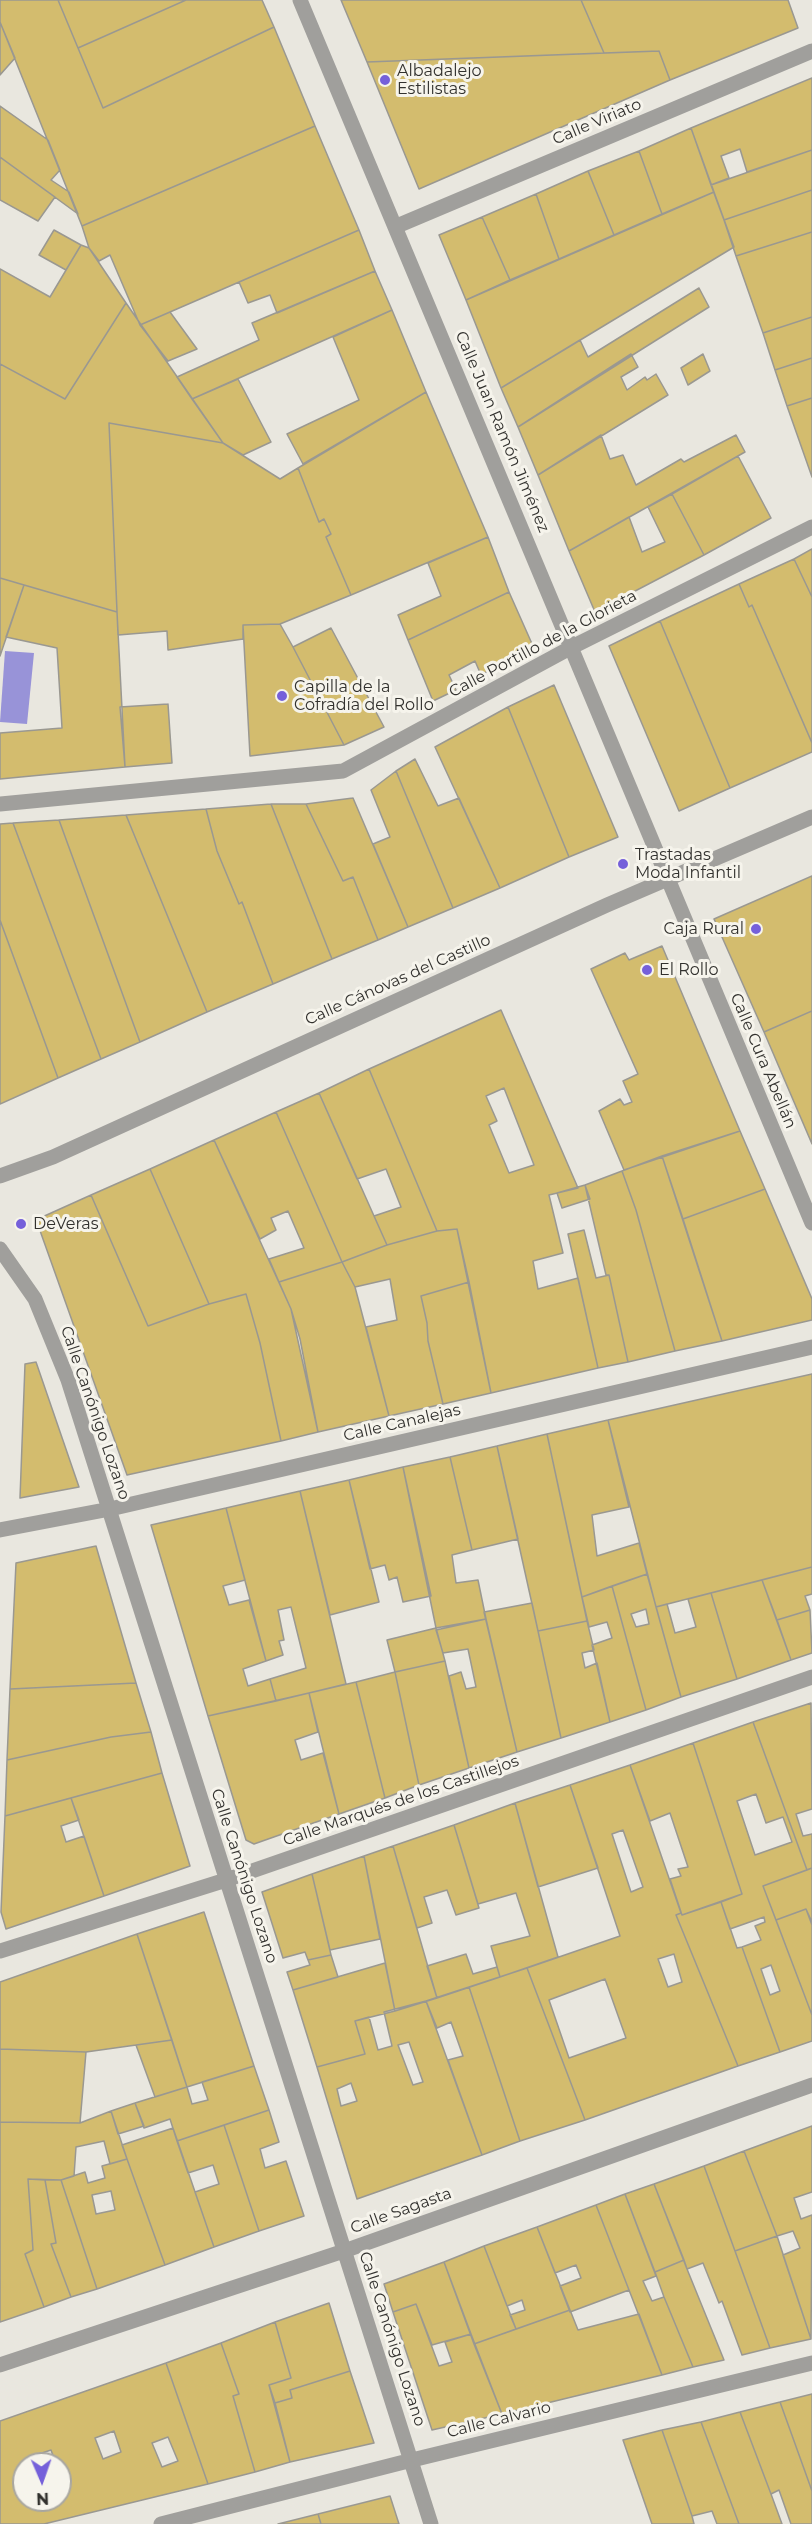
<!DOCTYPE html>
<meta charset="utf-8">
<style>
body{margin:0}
#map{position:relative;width:812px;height:2524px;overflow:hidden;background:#e9e7df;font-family:Montserrat,sans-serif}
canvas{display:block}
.north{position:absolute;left:12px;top:2452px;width:60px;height:60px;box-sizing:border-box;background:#f6f4ec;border:2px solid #a8a6a0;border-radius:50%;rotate:178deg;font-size:16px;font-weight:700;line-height:24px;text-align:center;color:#32312e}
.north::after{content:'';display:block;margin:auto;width:21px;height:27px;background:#7560da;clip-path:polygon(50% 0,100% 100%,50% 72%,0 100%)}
</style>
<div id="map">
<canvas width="812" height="2524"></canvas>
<div class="north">N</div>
</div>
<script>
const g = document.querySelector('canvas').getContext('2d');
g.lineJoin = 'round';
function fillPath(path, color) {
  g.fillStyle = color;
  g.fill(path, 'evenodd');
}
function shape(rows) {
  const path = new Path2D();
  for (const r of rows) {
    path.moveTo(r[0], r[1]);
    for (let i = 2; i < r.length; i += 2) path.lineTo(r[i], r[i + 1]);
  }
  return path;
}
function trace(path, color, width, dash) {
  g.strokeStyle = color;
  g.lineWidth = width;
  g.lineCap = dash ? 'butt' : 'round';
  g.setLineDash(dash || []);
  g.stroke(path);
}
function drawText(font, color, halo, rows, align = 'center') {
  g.font = font + ' Montserrat,sans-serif';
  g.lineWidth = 6;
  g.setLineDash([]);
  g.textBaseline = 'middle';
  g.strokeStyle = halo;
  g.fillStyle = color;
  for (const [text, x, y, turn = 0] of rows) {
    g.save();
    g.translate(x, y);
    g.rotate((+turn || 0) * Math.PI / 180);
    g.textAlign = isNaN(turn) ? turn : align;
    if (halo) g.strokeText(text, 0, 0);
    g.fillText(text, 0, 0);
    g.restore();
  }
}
fillPath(shape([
 [5,651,34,653,27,724,0,722]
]), '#9893d8');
const building = shape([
 [0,0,58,0,103,108,274,27,315,126,82,226,0,22,0,0],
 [58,0,186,0,78,48,58,0],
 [186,0,262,0,274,27,103,108,78,48,186,0],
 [341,0,581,0,604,53,367,62,341,0],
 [581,0,788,0,798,28,670,80,659,51,604,53,581,0],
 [0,22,15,58,0,75,0,22],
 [659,51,670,80,419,189,367,62,659,51],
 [812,78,812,150,747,172,740,149,721,156,729,178,711,185,691,128,812,78],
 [0,106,48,140,60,170,51,180,69,192,78,214,0,157,0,106],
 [315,126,359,230,140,325,110,255,99,261,89,248,82,226,315,126],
 [691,128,714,192,662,214,639,151,691,128],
 [812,150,812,190,724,220,711,185,812,150],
 [639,151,662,214,614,235,588,171,639,151],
 [0,157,55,197,38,221,0,200,0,157],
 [588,171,614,235,559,259,536,194,588,171],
 [812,190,812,232,736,256,724,220,812,190],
 [714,192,734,247,501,388,466,300,714,192],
 [536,194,559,259,510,280,482,217,536,194],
 [482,217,510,280,466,300,439,235,482,217],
 [54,230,81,245,66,270,39,255,54,230],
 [359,230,375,271,277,313,270,295,248,303,239,282,359,230],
 [812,232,812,317,763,333,736,256,812,232],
 [81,245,89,248,126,303,65,399,0,364,0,269,50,297,81,245],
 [375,271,392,310,192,399,177,377,259,340,252,323,375,271],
 [699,288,709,307,518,427,501,388,580,340,588,357,699,288],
 [126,303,223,443,109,423,117,612,0,578,0,364,65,399,126,303],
 [392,310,426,392,303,464,287,434,359,400,333,337,392,310],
 [170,312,197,349,168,361,140,325,170,312],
 [812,317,812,358,775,370,763,333,812,317],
 [631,354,638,367,621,377,627,390,645,377,647,380,656,374,668,395,538,475,518,427,631,354],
 [703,354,710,371,688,385,681,368,703,354],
 [812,358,812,398,787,406,775,370,812,358],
 [238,379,271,442,243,455,223,443,192,399,238,379],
 [426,392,488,537,351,595,326,537,331,534,324,519,319,522,298,468,426,392],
 [812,398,812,477,787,406,812,398],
 [109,423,223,443,280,479,298,468,319,522,324,519,331,534,326,537,351,595,280,624,243,625,243,639,168,650,167,631,118,635,109,423],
 [601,435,610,459,623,455,636,485,681,459,684,462,736,435,745,452,569,551,538,475,601,435],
 [738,456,771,518,704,555,672,494,738,456],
 [672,494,704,555,595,612,569,551,629,517,642,552,665,542,648,507,672,494],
 [488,537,509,592,408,640,398,615,441,596,428,563,488,537],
 [812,549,812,597,794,559,812,549],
 [794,559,812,597,812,743,752,605,749,607,739,584,794,559],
 [0,578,24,585,0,656,0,578],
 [739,584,749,607,752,605,812,743,812,752,730,788,660,621,739,584],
 [24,585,117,612,125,767,0,779,0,733,62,728,57,648,6,637,24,585],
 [509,592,533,646,481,675,475,661,449,675,456,690,433,701,408,640,509,592],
 [660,621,730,788,679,811,609,646,660,621],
 [280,624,293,647,344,745,250,756,243,625,280,624],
 [331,628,384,727,344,745,293,647,331,628],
 [554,685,618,837,569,857,508,707,554,685],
 [168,704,172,763,125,767,120,707,168,704],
 [508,707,569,857,500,888,435,747,508,707],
 [415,759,438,806,459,798,500,888,453,908,396,771,415,759],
 [396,771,453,908,408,927,373,844,390,837,371,790,396,771],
 [353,798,408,927,378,940,353,877,343,881,306,804,353,798],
 [271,804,332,959,273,984,242,902,239,904,217,851,206,809,271,804],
 [271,804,306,804,343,881,353,877,378,940,332,959,271,804],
 [206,809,217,851,239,904,242,902,273,984,207,1012,126,815,206,809],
 [126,815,207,1012,140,1042,59,820,126,815],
 [59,820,140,1042,101,1059,13,823,59,820],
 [13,823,101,1059,58,1078,0,920,0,824,13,823],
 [812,876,812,1011,764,1032,714,919,812,876],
 [0,920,58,1078,0,1104,0,920],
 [662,946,740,1131,624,1170,599,1111,620,1099,624,1105,632,1102,623,1081,638,1074,591,969,625,953,629,960,662,946],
 [501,1010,578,1188,549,1195,563,1253,533,1261,538,1289,578,1278,598,1368,491,1393,457,1229,437,1231,369,1069,501,1010],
 [504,1088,534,1165,509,1173,489,1125,497,1121,486,1096,504,1088],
 [812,1011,812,1144,764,1032,812,1011],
 [369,1069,437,1231,387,1245,374,1216,401,1207,386,1169,357,1179,319,1093,369,1069],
 [319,1093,387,1245,342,1262,276,1112,319,1093],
 [276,1112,342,1262,279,1282,269,1259,304,1248,288,1211,271,1218,276,1230,260,1239,214,1140,276,1112],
 [740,1131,765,1189,683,1219,662,1156,740,1131],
 [214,1140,291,1309,300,1339,318,1432,281,1441,260,1343,246,1294,209,1304,150,1169,214,1140],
 [662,1156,722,1341,675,1351,636,1210,622,1171,662,1156],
 [150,1169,209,1304,148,1326,91,1195,150,1169],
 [622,1171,636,1210,675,1351,628,1362,609,1275,606,1275,585,1185,622,1171],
 [585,1185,590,1199,562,1208,557,1193,585,1185],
 [765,1189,812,1299,812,1320,722,1341,683,1219,765,1189],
 [91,1195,148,1326,209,1304,246,1294,260,1343,281,1441,127,1475,38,1225,40,1218,91,1195],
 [457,1229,469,1282,421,1296,427,1323,428,1341,443,1404,389,1416,366,1327,397,1320,390,1279,355,1287,342,1262,387,1245,437,1231,457,1229],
 [584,1230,596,1278,609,1275,628,1362,598,1368,568,1234,584,1230],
 [342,1262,355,1287,389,1416,318,1432,291,1309,279,1282,342,1262],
 [469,1282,491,1393,443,1404,428,1341,427,1323,421,1296,469,1282],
 [36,1362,79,1487,20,1498,25,1364,36,1362],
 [812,1374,812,1567,656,1607,608,1420,812,1374],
 [608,1420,629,1507,592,1515,597,1556,639,1543,647,1574,582,1597,547,1434,608,1420],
 [547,1434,587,1621,538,1631,497,1446,547,1434],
 [497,1446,518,1539,472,1550,450,1457,497,1446],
 [450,1457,472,1550,452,1555,456,1583,478,1580,486,1619,436,1628,403,1467,450,1457],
 [403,1467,431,1596,403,1602,397,1577,389,1580,385,1565,370,1569,349,1480,403,1467],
 [349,1480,379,1602,330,1615,300,1491,349,1480],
 [300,1491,346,1684,276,1701,270,1679,306,1668,291,1607,278,1610,284,1640,279,1641,283,1655,266,1661,226,1508,300,1491],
 [226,1508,245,1580,223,1586,229,1605,249,1600,266,1661,243,1669,248,1686,270,1679,276,1701,208,1716,151,1525,226,1508],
 [96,1546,136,1683,10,1689,16,1563,96,1546],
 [812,1567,812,1594,805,1596,810,1610,777,1620,762,1580,812,1567],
 [647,1574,681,1697,646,1710,612,1586,647,1574],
 [646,1609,649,1624,636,1627,631,1614,646,1609],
 [762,1580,791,1660,737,1679,711,1593,762,1580],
 [612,1586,646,1710,610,1722,592,1645,612,1638,607,1622,589,1627,582,1597,612,1586],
 [711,1593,737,1679,681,1697,656,1607,667,1604,675,1633,696,1627,688,1599,711,1593],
 [532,1603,561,1738,517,1752,484,1612,532,1603],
 [810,1610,812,1653,791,1660,777,1620,810,1610],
 [486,1619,517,1752,469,1768,449,1676,461,1672,466,1689,476,1687,468,1649,443,1653,436,1630,486,1619],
 [587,1621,594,1650,582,1653,585,1668,597,1663,610,1722,561,1738,538,1631,587,1621],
 [436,1628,445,1661,395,1672,387,1640,436,1628],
 [445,1661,469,1768,419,1785,395,1672,445,1661],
 [395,1672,419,1785,385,1798,356,1682,395,1672],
 [356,1682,385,1798,339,1814,309,1693,356,1682],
 [136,1683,151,1732,111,1737,7,1760,10,1689,136,1683],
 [309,1693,318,1732,295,1740,301,1760,323,1753,339,1814,254,1844,246,1840,208,1716,309,1693],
 [811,1703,812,1809,796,1814,803,1836,812,1834,812,1868,807,1870,753,1722,811,1703],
 [753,1722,807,1870,763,1886,812,2015,812,2041,780,2052,742,1947,761,1940,755,1926,765,1922,764,1917,730,1929,721,1902,742,1894,693,1743,753,1722],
 [756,1794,766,1823,783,1817,792,1842,755,1855,737,1801,756,1794],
 [771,1965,780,1991,770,1995,761,1969,771,1965],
 [151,1732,162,1773,5,1816,7,1760,111,1737,151,1732],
 [693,1743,742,1894,682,1915,670,1879,681,1876,678,1869,688,1867,670,1813,650,1821,630,1765,693,1743],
 [630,1765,681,1913,676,1915,738,2066,585,2120,527,1968,620,1936,570,1785,630,1765],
 [623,1830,643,1887,631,1892,612,1834,623,1830],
 [674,1954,682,1982,668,1987,658,1959,674,1954],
 [605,1979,626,2038,569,2058,549,2000,605,1979],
 [162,1773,190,1866,104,1896,71,1798,162,1773],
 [570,1785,598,1868,538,1887,515,1803,570,1785],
 [71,1798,79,1820,61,1826,66,1842,84,1836,104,1896,6,1929,1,1912,5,1816,71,1798],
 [515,1803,558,1957,500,1977,491,1946,530,1936,516,1893,478,1904,454,1825,515,1803],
 [454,1825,479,1908,456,1915,447,1890,424,1897,432,1923,417,1928,393,1846,454,1825],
 [393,1846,437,1998,395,2011,364,1856,393,1846],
 [364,1856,380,1939,330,1950,312,1874,364,1856],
 [812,1868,812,1922,806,1909,776,1920,763,1886,812,1868],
 [312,1874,331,1955,308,1960,305,1952,283,1958,262,1892,312,1874],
 [721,1902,737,1948,742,1947,780,2052,738,2066,676,1915,681,1913,682,1915,721,1902],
 [806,1909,812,1925,812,2015,776,1920,806,1909],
 [204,1912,254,2066,187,2087,137,1934,204,1912],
 [137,1934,172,2040,86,2052,0,2049,0,1982,137,1934],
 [466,1954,473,1974,497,1967,500,1977,437,1998,427,1966,466,1954],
 [331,1955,338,1977,293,1990,287,1972,310,1965,308,1960,331,1955],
 [385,1963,395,2011,355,2021,365,2054,317,2067,293,1990,385,1963],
 [527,1968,585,2120,520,2141,469,1987,527,1968],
 [469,1987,520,2141,482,2155,448,2060,463,2056,451,2022,437,2028,426,2001,469,1987],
 [426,2001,482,2155,357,2199,317,2067,365,2054,355,2021,369,2017,378,2050,392,2046,384,2012,426,2001],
 [409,2042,423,2082,413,2085,398,2045,409,2042],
 [351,2083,357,2101,341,2106,337,2089,351,2083],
 [172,2040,187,2087,155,2097,136,2045,172,2040],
 [0,2049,86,2052,80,2123,0,2122,0,2049],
 [254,2066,269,2110,177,2141,170,2119,144,2128,135,2103,187,2087,192,2104,208,2100,202,2082,254,2066],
 [135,2103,144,2126,118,2134,111,2111,135,2103],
 [269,2110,279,2142,260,2149,265,2168,286,2161,304,2216,259,2231,224,2125,269,2110],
 [111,2111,127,2159,110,2164,104,2141,76,2147,74,2176,61,2180,28,2179,33,2250,25,2254,44,2307,0,2322,0,2122,80,2123,111,2111],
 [224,2125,259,2231,214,2247,195,2192,219,2184,213,2165,188,2173,177,2141,224,2125],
 [812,2126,812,2192,794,2198,801,2219,812,2215,811,2339,783,2255,800,2248,793,2231,777,2236,744,2151,812,2126],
 [173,2128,214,2247,165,2265,122,2145,173,2128],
 [744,2151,777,2236,735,2251,704,2166,744,2151],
 [127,2159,165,2265,97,2289,61,2180,85,2172,88,2183,105,2178,102,2166,127,2159],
 [111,2191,115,2210,96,2214,92,2195,111,2191],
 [704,2166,735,2251,770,2348,742,2355,722,2301,719,2303,703,2263,687,2269,654,2184,704,2166],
 [28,2179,45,2180,56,2243,51,2244,71,2297,44,2307,25,2254,33,2250,28,2179],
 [45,2180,61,2180,97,2289,71,2297,51,2244,56,2243,45,2180],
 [654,2184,684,2260,655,2272,625,2194,654,2184],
 [625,2194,656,2276,643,2281,652,2301,664,2297,693,2367,662,2375,596,2205,625,2194],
 [596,2205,629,2290,570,2312,560,2286,581,2278,576,2265,555,2273,537,2227,596,2205],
 [537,2227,570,2310,516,2329,510,2315,525,2310,522,2300,507,2306,484,2246,537,2227],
 [777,2236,811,2339,770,2348,735,2251,777,2236],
 [484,2246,516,2329,474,2344,444,2262,484,2246],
 [684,2260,687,2269,724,2360,693,2367,664,2297,655,2272,684,2260],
 [444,2262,471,2334,432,2345,416,2304,393,2312,384,2284,444,2262],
 [329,2303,350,2371,290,2390,292,2398,275,2403,269,2385,291,2378,275,2322,329,2303],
 [416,2304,439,2366,452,2362,445,2342,471,2334,502,2414,432,2430,393,2312,416,2304],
 [570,2310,578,2330,639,2314,662,2375,502,2414,474,2344,570,2310],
 [275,2322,291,2378,269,2385,290,2462,255,2472,233,2396,239,2394,221,2343,275,2322],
 [221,2343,239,2394,233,2396,255,2472,208,2484,166,2363,221,2343],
 [166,2363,208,2484,44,2524,0,2524,0,2421,166,2363],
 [114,2431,121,2452,103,2459,95,2438,114,2431],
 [168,2437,178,2461,162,2467,152,2443,168,2437],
 [51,2450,56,2464,60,2464,60,2500,24,2500,24,2464,33,2464,30,2457,51,2450],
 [350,2371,374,2443,290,2462,275,2403,292,2398,290,2390,350,2371],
 [812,2394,812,2491,780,2402,812,2394],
 [780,2402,812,2491,812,2524,791,2524,779,2490,771,2494,740,2412,780,2402],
 [740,2412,771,2494,782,2524,739,2524,701,2422,740,2412],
 [701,2422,739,2524,717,2524,712,2511,692,2516,662,2430,701,2422],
 [662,2430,692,2516,694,2524,652,2524,623,2440,662,2430],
 [390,2496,399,2524,321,2524,318,2514,390,2496],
 [318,2514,321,2524,278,2524,318,2514]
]);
fillPath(building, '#d3bc6e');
trace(building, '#9a9891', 1.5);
trace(shape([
 [300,0,812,1223],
 [397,226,812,51],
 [0,804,343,771,572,647,812,527],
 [0,1176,53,1157,607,905,812,817],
 [0,1249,35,1299,68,1380,431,2524],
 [0,1530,110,1509,812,1347],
 [0,1951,226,1880,812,1677],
 [0,2365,344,2251,812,2085],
 [161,2524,412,2460,812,2363]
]), '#a09f9c', 15);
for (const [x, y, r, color] of [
 [385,80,6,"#7560da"],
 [282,696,6,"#7560da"],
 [623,864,6,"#7560da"],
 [756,929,6,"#7560da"],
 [647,970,6,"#7560da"],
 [21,1224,6,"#7560da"]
]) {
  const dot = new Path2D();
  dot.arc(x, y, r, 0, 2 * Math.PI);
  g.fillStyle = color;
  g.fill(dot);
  trace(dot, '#f6f4ec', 2);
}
drawText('16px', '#32312e', '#f6f4ec', [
 ["Albadalejo",397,71],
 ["Estilistas",397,89],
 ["Capilla de la",294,687],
 ["Cofradía del Rollo",294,705],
 ["Trastadas",635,855],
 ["Moda Infantil",635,873],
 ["Caja Rural",744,929,"right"],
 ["El Rollo",659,970],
 ["DeVeras",33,1224]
], 'left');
drawText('16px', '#32312e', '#f6f4ec', [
 ["Calle Viriato",597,122,-23],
 ["Calle Juan Ramón Jiménez",502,432,67],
 ["Calle Portillo de la Glorieta",543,644,-28],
 ["Calle Cánovas del Castillo",398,980,-24],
 ["Calle Cura Abellán",763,1061,67],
 ["Calle Canónigo Lozano",95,1413,71],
 ["Calle Canalejas",402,1423,-13],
 ["Calle Marqués de los Castillejos",401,1801,-19],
 ["Calle Canónigo Lozano",244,1876,72],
 ["Calle Sagasta",401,2211,-20],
 ["Calle Canónigo Lozano",392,2339,72],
 ["Calle Calvario",499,2420,-14]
]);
</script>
